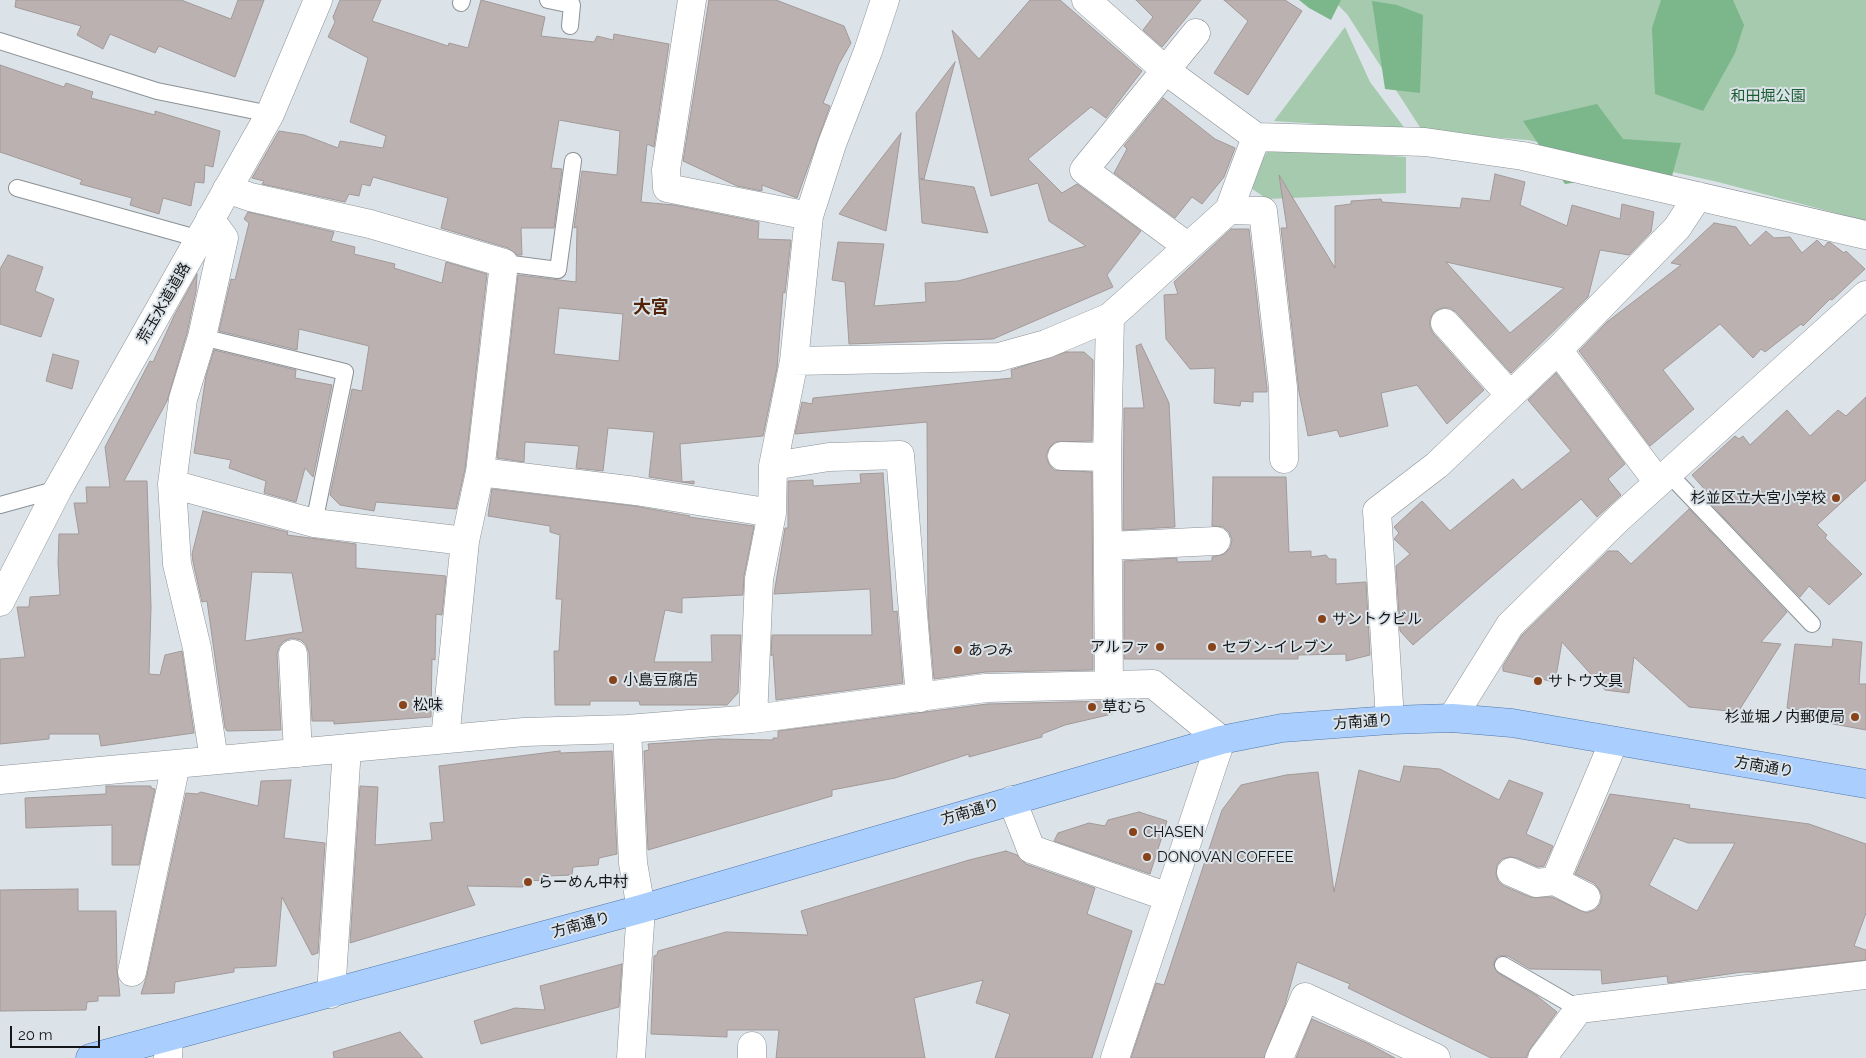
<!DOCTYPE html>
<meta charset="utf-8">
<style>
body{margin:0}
#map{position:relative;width:1866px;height:1058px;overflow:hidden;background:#dce3e8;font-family:Raleway,sans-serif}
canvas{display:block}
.scale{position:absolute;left:10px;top:1026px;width:90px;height:22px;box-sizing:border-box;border:2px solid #141618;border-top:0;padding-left:6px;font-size:15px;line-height:18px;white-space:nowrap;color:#141618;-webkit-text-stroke:4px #dce3e8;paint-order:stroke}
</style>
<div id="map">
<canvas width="1866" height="1058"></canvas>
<div class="scale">20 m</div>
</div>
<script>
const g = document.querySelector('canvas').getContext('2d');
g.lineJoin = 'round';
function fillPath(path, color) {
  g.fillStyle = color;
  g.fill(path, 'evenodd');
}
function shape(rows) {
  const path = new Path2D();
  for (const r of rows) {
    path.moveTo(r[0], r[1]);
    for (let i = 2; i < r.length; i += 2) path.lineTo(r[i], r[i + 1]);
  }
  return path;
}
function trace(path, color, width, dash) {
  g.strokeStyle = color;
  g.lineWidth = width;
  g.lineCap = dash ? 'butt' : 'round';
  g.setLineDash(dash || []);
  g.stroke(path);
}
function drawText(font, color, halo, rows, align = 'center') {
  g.font = font + ' Raleway,"Noto Sans JP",sans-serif';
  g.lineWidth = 4;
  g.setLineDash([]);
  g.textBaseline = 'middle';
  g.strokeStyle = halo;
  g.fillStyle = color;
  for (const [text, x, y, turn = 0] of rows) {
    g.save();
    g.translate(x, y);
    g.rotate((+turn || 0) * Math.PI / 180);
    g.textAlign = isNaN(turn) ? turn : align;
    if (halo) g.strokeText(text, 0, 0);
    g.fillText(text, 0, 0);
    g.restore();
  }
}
fillPath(shape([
 [1333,0,1866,0,1866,221,1718,182,1528,140,1423,132,1347,14],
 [1345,27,1370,82,1406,130,1274,121],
 [1269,148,1406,157,1406,193,1267,199,1248,186]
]), '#a6caae');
fillPath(shape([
 [1299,0,1341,0,1331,20,1309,8],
 [1661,0,1733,0,1744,25,1735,53,1703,111,1655,94,1652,28],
 [1372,1,1397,5,1423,15,1420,93,1385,89],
 [1597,104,1623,139,1681,143,1666,198,1600,179,1565,184,1523,121]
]), '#7bb78b');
const building = shape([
 [16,0,181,0,231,19,238,0,264,0,235,77,159,46,155,53,110,34,103,49,77,35,81,26,15,7,16,0],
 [340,0,381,0,372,21,448,46,449,43,468,48,481,0,545,17,541,36,594,42,597,36,613,40,614,34,669,44,654,147,647,144,641,202,674,205,759,222,758,239,791,240,785,293,783,292,777,368,763,436,680,444,682,482,694,481,694,484,649,477,654,432,608,428,603,471,576,468,579,446,525,442,524,462,497,458,518,275,576,282,577,227,574,228,582,171,617,175,620,131,559,120,551,168,562,169,554,228,521,228,522,255,517,255,508,248,441,228,448,198,373,177,370,186,362,184,359,196,349,194,345,202,262,184,264,181,252,178,279,131,304,135,338,148,340,141,383,148,386,136,350,122,368,58,328,37,335,22,333,17,340,0],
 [559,308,623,314,619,361,554,354,559,308],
 [709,0,776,0,844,26,851,43,839,64,823,103,830,106,797,198,762,185,762,191,737,186,683,161,709,0],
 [1030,0,1060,0,1142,71,1106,118,1091,107,1028,159,1062,193,1077,184,1141,231,1107,275,1113,287,993,339,849,344,845,282,832,280,838,242,884,244,874,306,926,302,925,283,958,281,1086,246,1049,221,1038,183,991,196,952,30,979,59,1030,0],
 [1136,0,1201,0,1162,47,1143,30,1153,17,1136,0],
 [1224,0,1285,0,1302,11,1248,95,1214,73,1248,21,1224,0],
 [955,62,924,179,919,178,916,113,955,62],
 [0,65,64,87,66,83,93,92,91,98,155,115,155,111,220,131,213,167,205,165,204,183,195,182,191,206,163,198,159,214,130,205,132,198,80,184,82,180,0,152,0,65],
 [1163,98,1215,139,1235,148,1224,177,1202,204,1192,197,1175,218,1114,173,1127,149,1124,146,1163,98],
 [901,133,886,231,839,214,863,182,901,133],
 [1495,174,1525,182,1520,205,1567,226,1572,205,1620,219,1622,204,1654,212,1651,232,1629,255,1600,250,1588,297,1511,373,1456,312,1450,308,1442,308,1434,312,1430,319,1430,327,1433,333,1484,390,1447,424,1417,385,1381,393,1388,426,1340,437,1337,430,1308,436,1299,392,1281,228,1287,228,1279,175,1335,268,1335,206,1351,204,1351,201,1381,199,1382,202,1460,208,1462,198,1490,201,1495,174],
 [1446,262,1564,288,1510,333,1446,262],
 [919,179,974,187,988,233,922,223,919,179],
 [248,212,334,232,331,241,355,247,354,254,395,264,394,268,442,283,446,262,487,274,465,469,456,509,376,502,374,511,340,505,330,495,352,389,362,391,369,346,299,329,297,350,219,331,231,279,235,280,249,223,244,219,248,212],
 [1714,223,1736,227,1750,246,1766,231,1774,238,1790,237,1802,253,1817,240,1824,247,1828,242,1831,243,1844,253,1846,251,1865,269,1832,300,1830,299,1803,326,1801,324,1765,352,1761,349,1753,358,1720,324,1663,370,1694,409,1650,446,1579,351,1607,322,1681,265,1671,263,1714,223],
 [1231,229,1249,229,1267,388,1267,392,1253,392,1253,402,1241,401,1240,406,1214,403,1215,368,1190,369,1166,339,1164,295,1178,294,1174,282,1231,229],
 [8,255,43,267,35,291,54,299,41,337,0,324,0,269,8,255],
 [197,274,196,291,187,333,167,401,124,481,147,481,151,607,149,674,160,675,165,655,182,651,194,733,101,746,99,734,49,734,49,739,0,744,0,659,25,657,17,607,29,607,30,597,60,595,58,563,59,534,79,534,74,503,87,503,86,487,110,487,105,447,150,361,153,362,174,316,197,274],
 [1141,344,1169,403,1175,527,1123,530,1124,408,1144,408,1136,346,1141,344],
 [214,350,296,370,295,378,332,385,313,477,305,468,296,502,264,493,266,481,229,468,231,460,194,453,206,376,214,350],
 [1066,352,1084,352,1093,360,1092,441,1055,442,1049,448,1046,456,1049,464,1054,470,1092,472,1093,670,986,672,934,679,928,610,927,422,795,434,802,402,812,404,813,398,1012,378,1011,370,1066,352],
 [53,354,79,361,72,389,46,381,53,354],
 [1556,373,1625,464,1608,479,1621,495,1597,517,1581,499,1413,645,1400,631,1396,566,1410,554,1394,539,1399,533,1394,527,1422,501,1450,531,1513,479,1522,490,1571,451,1528,400,1556,373],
 [1866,397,1866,480,1817,525,1827,535,1825,538,1862,574,1829,605,1809,586,1800,597,1703,496,1707,492,1692,475,1735,436,1739,439,1743,436,1750,445,1787,410,1810,436,1838,410,1846,416,1866,397],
 [883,473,893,612,897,611,903,683,776,700,773,654,771,656,772,635,872,635,870,589,774,594,785,528,788,528,788,481,813,480,813,486,861,483,860,474,883,473],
 [1213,477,1286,477,1289,552,1311,551,1311,557,1326,555,1329,559,1336,559,1336,584,1366,582,1370,655,1346,661,1346,654,1298,655,1298,659,1124,659,1124,561,1177,558,1177,562,1212,561,1212,557,1224,554,1230,548,1232,540,1229,532,1223,527,1212,526,1213,477],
 [492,489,634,506,690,516,689,517,754,526,744,576,743,595,682,598,682,613,665,610,654,662,712,662,711,635,741,635,738,693,727,705,640,705,639,701,590,701,590,705,555,705,554,651,559,651,562,599,556,599,560,535,550,532,550,526,488,516,492,489],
 [1689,509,1787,612,1761,642,1781,644,1738,712,1689,707,1634,657,1629,693,1605,690,1562,642,1555,682,1503,671,1503,666,1522,635,1608,551,1618,551,1631,564,1689,509],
 [203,511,288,532,287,535,356,544,356,568,446,576,442,615,436,614,435,660,432,659,431,717,334,724,334,721,312,721,309,653,306,645,301,640,292,638,284,641,279,647,277,654,281,730,227,731,225,728,207,601,202,602,193,562,192,554,203,511],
 [252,572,292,573,303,632,245,641,252,572],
 [1833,639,1862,642,1859,684,1866,684,1866,730,1796,717,1797,710,1787,708,1795,644,1832,647,1833,639],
 [1109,701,1112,714,1065,725,1042,734,1042,737,969,757,969,754,895,778,832,790,832,796,648,850,644,751,649,750,648,744,719,739,773,740,773,738,778,738,778,731,987,704,1109,701],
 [560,751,560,753,612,751,617,854,599,858,598,865,573,867,572,875,548,876,548,881,523,880,523,887,467,886,475,905,350,943,360,786,378,787,375,845,432,840,430,823,444,822,439,766,560,751],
 [1404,766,1440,769,1499,800,1509,780,1543,793,1526,834,1553,846,1544,866,1538,867,1517,858,1509,857,1502,859,1497,865,1496,874,1498,881,1504,886,1530,897,1552,897,1586,913,1595,910,1600,904,1602,896,1599,889,1594,883,1575,874,1610,794,1690,805,1689,808,1809,824,1866,844,1866,913,1854,946,1866,950,1866,960,1761,972,1742,972,1668,983,1667,976,1602,984,1601,970,1530,969,1508,956,1498,956,1493,964,1498,973,1537,996,1557,1012,1530,1049,1526,1058,1491,1058,1348,988,1350,984,1297,962,1285,1005,1264,1058,1131,1058,1156,983,1164,985,1222,810,1241,785,1286,775,1318,772,1334,892,1359,770,1400,782,1404,766],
 [1674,838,1688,843,1735,843,1697,911,1649,885,1674,838],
 [291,780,284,838,325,843,318,953,312,955,282,897,276,966,234,968,234,972,175,982,174,993,141,994,147,975,186,793,197,794,201,792,258,806,261,781,291,780],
 [106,786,151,786,151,788,155,789,139,865,112,865,112,825,26,828,25,798,106,794,106,786],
 [1139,812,1167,821,1150,874,1054,841,1058,833,1089,823,1105,826,1108,820,1139,812],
 [1006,851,1017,855,1026,864,1095,888,1087,914,1132,931,1092,1058,995,1058,1010,1014,976,1003,983,980,914,998,925,1058,776,1058,779,1030,727,1030,727,1037,651,1034,654,956,657,955,658,951,726,932,808,935,801,911,969,860,1006,851],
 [78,889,78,911,116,911,117,969,120,996,98,996,98,1001,87,1002,86,1010,0,1011,0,890,78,889],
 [622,964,619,1007,481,1044,474,1021,515,1008,545,1010,540,986,622,964],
 [1312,1019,1369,1044,1395,1058,1296,1058,1312,1019],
 [400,1032,423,1058,334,1058,333,1052,400,1032]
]);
fillPath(building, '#bab1b0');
trace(building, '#a29999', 1);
const lane = shape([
 [548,0,572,5,570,26],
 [461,3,462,0],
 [0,41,157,91,270,114],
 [17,188,200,239],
 [504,263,558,270,573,161],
 [202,337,345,372,314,523],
 [1669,474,1812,624],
 [0,505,58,489],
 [1503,965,1579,1009]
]);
const street = shape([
 [692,0,666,170,667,188,809,216],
 [1086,0,1165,70,1256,137,1425,142,1523,156,1866,235],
 [227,189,250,197,370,224,504,263,480,472,465,541,445,739],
 [1229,210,1263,211,1283,387,1284,459],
 [210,219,224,238,202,337,183,399,172,484,177,564,197,648,214,760],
 [1187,246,1084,170,1196,33],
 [1445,323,1510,395],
 [1558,350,1658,482],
 [794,361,999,357,1046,344,1110,317,1229,210,1256,137],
 [1062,456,1107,457],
 [773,466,829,457,900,455,920,698],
 [480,472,636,491,772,513],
 [172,484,314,523,465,541],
 [1108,546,1216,541],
 [293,654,298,753],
 [1109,684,1107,457,1110,317],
 [1452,718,1510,625,1619,518,1866,295],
 [753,719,759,579,772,513,773,466,794,361,809,216,832,144,868,51,885,0],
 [1390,720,1377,511,1437,465,1558,350,1677,228,1698,196],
 [627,729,633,863,641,909,631,1058],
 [0,780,524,732,627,729,753,719,986,688,1153,684,1221,740,1115,1058],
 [1012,800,1031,849,1168,897],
 [1511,872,1536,883,1555,881,1586,897],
 [1555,881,1614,741],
 [132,972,176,764],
 [331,994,347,748],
 [752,1046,752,1058],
 [168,1058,169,1037],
 [1279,1058,1305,997,1436,1058],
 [1542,1058,1579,1009,1866,975]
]);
const secondary = shape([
 [0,602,58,489,270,114,318,0]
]);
const primary = shape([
 [90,1058,641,909,1221,740,1282,728,1390,720,1452,718,1512,723,1866,784]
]);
trace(lane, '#8b9195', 18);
trace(street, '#8b9195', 29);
trace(secondary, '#8b9195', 29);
trace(primary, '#5179ac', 29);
trace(lane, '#fff', 16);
trace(street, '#fff', 28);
trace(secondary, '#fff', 28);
trace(primary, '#aacefd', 28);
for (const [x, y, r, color] of [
 [1836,498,5,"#88431a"],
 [1322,619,5,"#88431a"],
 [1160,647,5,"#88431a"],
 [1212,647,5,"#88431a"],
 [958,650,5,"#88431a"],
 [613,680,5,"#88431a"],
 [1538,681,5,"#88431a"],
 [403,705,5,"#88431a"],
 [1092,707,5,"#88431a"],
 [1855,717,5,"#88431a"],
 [1133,832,5,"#88431a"],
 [1147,857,5,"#88431a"],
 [528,882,5,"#88431a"]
]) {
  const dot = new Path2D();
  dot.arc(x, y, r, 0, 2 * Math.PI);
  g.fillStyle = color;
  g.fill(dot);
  trace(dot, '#dce3e8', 2);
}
drawText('15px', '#1b5d33', '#dce3e8', [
 ["和田堀公園",1768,96]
]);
drawText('15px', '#141618', '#dce3e8', [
 ["荒玉水道道路",164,303,-60],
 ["方南通り",1363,722,-4],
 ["方南通り",1764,767,10],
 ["方南通り",970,812,-16],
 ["方南通り",581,925,-15]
]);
drawText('15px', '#141618', '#dce3e8', [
 ["杉並区立大宮小学校",1826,498,"right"],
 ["サントクビル",1332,619],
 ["アルファ",1150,647,"right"],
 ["セブン-イレブン",1222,647],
 ["あつみ",968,650],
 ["小島豆腐店",623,680],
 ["サトウ文具",1548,681],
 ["松味",413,705],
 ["草むら",1102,707],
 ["杉並堀ノ内郵便局",1845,717,"right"],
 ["CHASEN",1143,832],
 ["DONOVAN COFFEE",1157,857],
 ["らーめん中村",538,882]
], 'left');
drawText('bold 18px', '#522306', '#dce3e8', [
 ["大宮",651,308]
]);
</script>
